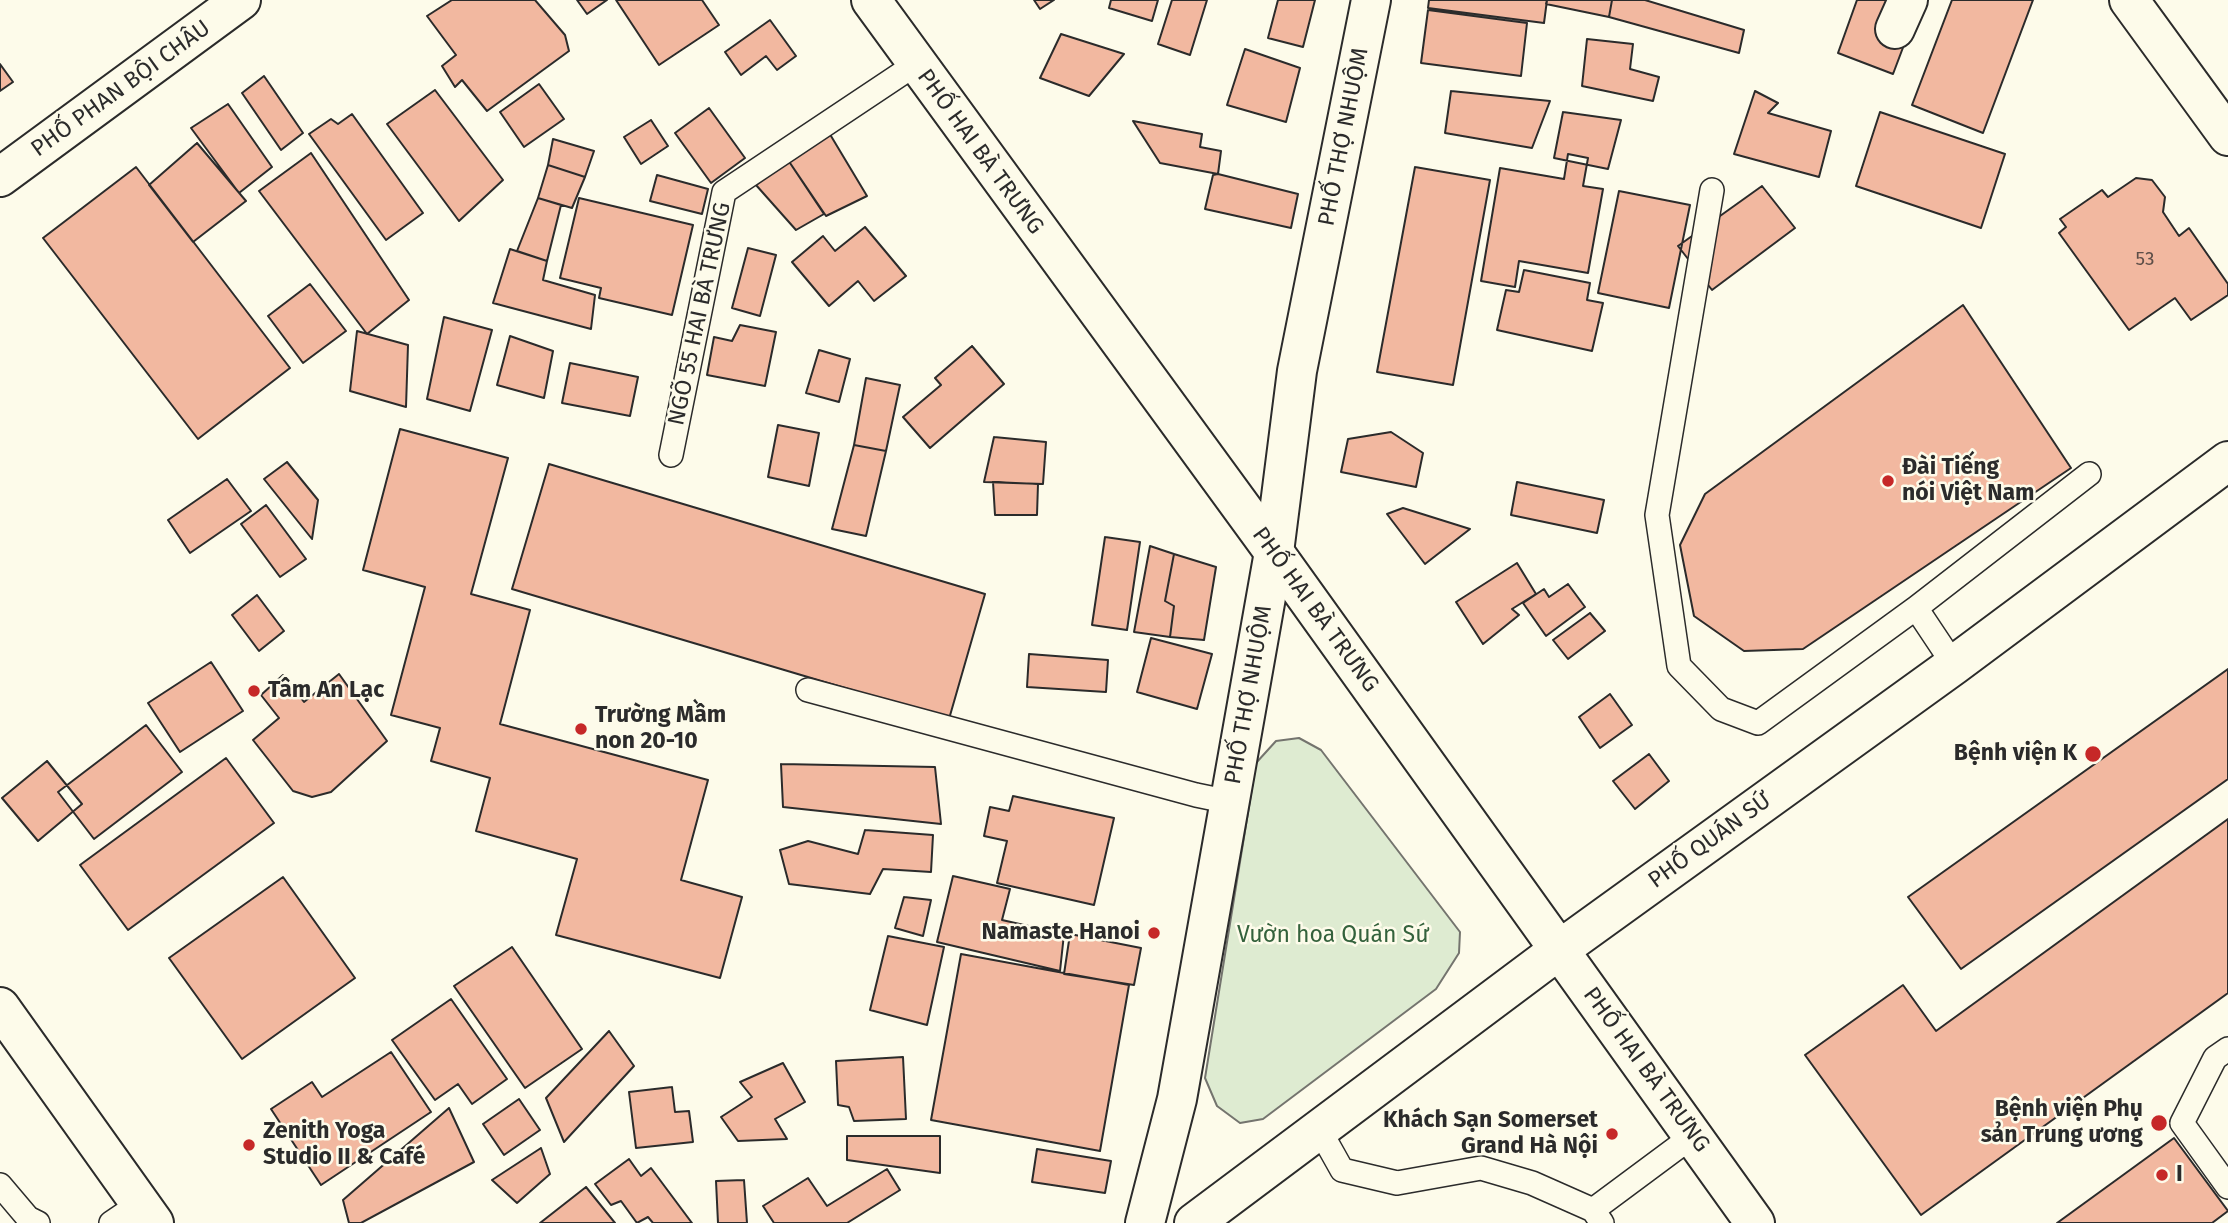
<!DOCTYPE html>
<meta charset="utf-8">
<style>
body{margin:0}
canvas{display:block;background:#fdfbea}
</style>
<canvas width="2228" height="1223"></canvas>
<script>
const g = document.querySelector('canvas').getContext('2d');
g.lineJoin = 'round';
function fillPath(path, color) {
  g.fillStyle = color;
  g.fill(path, 'evenodd');
}
function shape(rows) {
  const path = new Path2D();
  for (const r of rows) {
    path.moveTo(r[0], r[1]);
    for (let i = 2; i < r.length; i += 2) path.lineTo(r[i], r[i + 1]);
  }
  return path;
}
function trace(path, color, width, dash) {
  g.strokeStyle = color;
  g.lineWidth = width;
  g.lineCap = dash ? 'butt' : 'round';
  g.setLineDash(dash || []);
  g.stroke(path);
}
function drawText(font, color, halo, rows, align = 'center') {
  g.font = font + ' "Fira Sans",sans-serif';
  g.lineWidth = 5;
  g.setLineDash([]);
  g.textBaseline = 'middle';
  g.strokeStyle = halo;
  g.fillStyle = color;
  for (const [text, x, y, turn = 0] of rows) {
    g.save();
    g.translate(x, y);
    g.rotate((+turn || 0) * Math.PI / 180);
    g.textAlign = isNaN(turn) ? turn : align;
    if (halo) g.strokeText(text, 0, 0);
    g.fillText(text, 0, 0);
    g.restore();
  }
}
const green = shape([
 [1299,738,1321,750,1460,932,1459,953,1436,989,1263,1119,1240,1123,1217,1106,1205,1078,1256,763,1276,741,1299,738]
]);
fillPath(green, '#deebd1');
trace(green, '#74746e', 2);
const building = shape([
 [452,0,535,0,565,35,569,51,487,111,462,80,455,87,442,66,456,55,427,16,452,0],
 [577,0,607,0,587,14,577,0],
 [616,0,702,0,719,25,659,65,616,0],
 [1034,0,1054,0,1040,9,1034,0],
 [1111,0,1158,0,1152,21,1109,8,1111,0],
 [1172,0,1207,0,1190,55,1158,44,1172,0],
 [1278,0,1315,0,1303,47,1268,38,1278,0],
 [1429,0,1547,0,1544,23,1428,8,1429,0],
 [1547,0,1612,0,1609,17,1546,4,1547,0],
 [1612,0,1645,0,1744,30,1739,53,1609,17,1612,0],
 [1857,0,1921,0,1893,74,1838,53,1857,0],
 [1952,0,2033,0,1983,133,1912,105,1952,0],
 [1428,10,1527,23,1521,76,1421,63,1428,10],
 [770,20,796,56,777,70,766,56,741,75,725,52,770,20],
 [1061,34,1124,54,1089,96,1040,78,1061,34],
 [1587,39,1633,44,1630,69,1659,77,1653,101,1582,86,1587,39],
 [1245,49,1300,68,1286,122,1227,105,1245,49],
 [0,64,13,82,0,91,0,64],
 [264,76,303,133,281,150,242,93,264,76],
 [539,84,564,119,524,147,500,112,539,84],
 [435,90,503,180,459,221,387,124,435,90],
 [1451,91,1550,101,1532,148,1445,133,1451,91],
 [1755,91,1778,103,1768,113,1831,131,1819,177,1734,154,1755,91],
 [228,104,272,167,239,193,191,128,228,104],
 [709,108,745,158,711,183,675,133,709,108],
 [1563,112,1621,120,1608,169,1554,158,1563,112],
 [1880,112,2005,154,1981,228,1856,186,1880,112],
 [352,114,423,213,386,240,309,134,331,119,338,124,352,114],
 [651,120,668,146,641,164,624,137,651,120],
 [1133,121,1202,134,1200,147,1221,151,1218,174,1160,163,1133,121],
 [828,131,867,196,826,216,788,160,828,131],
 [553,139,594,151,585,177,548,165,553,139],
 [197,143,246,201,193,242,149,185,197,143],
 [311,153,409,300,367,334,259,191,311,153],
 [1568,154,1588,158,1583,186,1603,189,1588,273,1519,261,1515,287,1481,281,1500,168,1564,179,1568,154],
 [788,160,824,214,796,230,756,185,788,160],
 [548,165,585,177,572,208,538,198,548,165],
 [136,167,290,368,198,439,43,238,136,167],
 [1415,167,1490,180,1453,385,1377,372,1415,167],
 [1218,174,1298,194,1291,228,1205,209,1213,175,1218,174],
 [657,175,708,189,702,214,650,201,657,175],
 [2136,178,2152,180,2165,197,2163,212,2179,236,2189,228,2228,284,2228,295,2191,320,2175,298,2129,330,2059,233,2066,227,2060,219,2102,190,2108,197,2136,178],
 [1762,186,1795,228,1712,290,1678,246,1762,186],
 [1619,191,1690,205,1669,308,1598,293,1619,191],
 [538,198,561,205,547,261,517,251,538,198],
 [579,198,693,225,672,315,599,298,601,288,560,278,579,198],
 [865,227,906,276,874,301,858,281,829,306,792,262,823,236,835,251,865,227],
 [748,248,776,255,760,316,732,308,748,248],
 [510,249,547,261,543,280,595,295,591,329,493,303,510,249],
 [1524,270,1590,283,1587,300,1603,303,1592,351,1497,330,1506,290,1519,292,1524,270],
 [310,284,346,331,303,363,268,316,310,284],
 [1963,305,2071,468,1803,649,1744,651,1694,616,1680,545,1705,494,1963,305],
 [444,317,492,330,470,411,427,399,444,317],
 [740,325,776,332,765,386,707,375,714,337,732,341,740,325],
 [357,331,408,345,406,407,350,391,357,331],
 [510,336,553,351,544,398,497,385,510,336],
 [972,346,1004,384,930,448,903,417,941,385,935,378,972,346],
 [819,350,850,359,839,402,806,393,819,350],
 [570,363,638,377,630,416,562,403,570,363],
 [866,378,900,385,886,451,854,445,866,378],
 [778,425,819,433,809,486,768,477,778,425],
 [400,429,508,458,471,594,530,610,500,724,708,780,681,880,742,897,720,978,556,935,577,859,476,831,490,778,431,761,440,728,391,715,425,587,363,570,400,429],
 [1391,432,1423,453,1416,487,1341,472,1348,439,1391,432],
 [994,437,1046,442,1043,484,984,482,994,437],
 [854,445,886,451,866,536,832,529,854,445],
 [287,462,318,500,312,539,264,479,287,462],
 [549,464,985,594,949,719,512,589,549,464],
 [227,479,251,511,190,553,168,520,227,479],
 [993,482,1038,484,1037,515,995,515,993,482],
 [1517,482,1604,500,1597,533,1511,515,1517,482],
 [266,505,306,559,280,577,241,524,266,505],
 [1403,508,1470,529,1425,564,1387,514,1403,508],
 [1105,537,1140,542,1127,630,1092,625,1105,537],
 [1150,546,1174,554,1165,601,1174,606,1170,637,1134,632,1150,546],
 [1174,554,1216,567,1204,640,1170,637,1174,606,1165,601,1174,554],
 [1517,563,1536,594,1512,609,1519,615,1483,644,1456,602,1517,563],
 [1568,584,1585,607,1546,636,1523,603,1544,589,1549,597,1568,584],
 [257,595,284,631,259,651,232,615,257,595],
 [1590,613,1605,631,1568,659,1553,640,1590,613],
 [1151,638,1212,654,1197,709,1137,692,1151,638],
 [1029,654,1108,660,1106,692,1027,687,1029,654],
 [211,662,243,711,180,752,148,703,211,662],
 [2228,669,2228,779,1961,969,1908,897,2228,669],
 [339,674,387,741,331,792,312,797,293,791,253,740,279,718,261,695,283,675,304,702,339,674],
 [1610,694,1632,725,1600,748,1579,717,1610,694],
 [146,725,182,772,94,839,58,792,146,725],
 [1649,754,1669,781,1635,809,1613,781,1649,754],
 [226,758,274,823,128,930,80,865,226,758],
 [47,761,82,804,38,841,2,798,47,761],
 [781,764,935,767,941,824,783,807,781,764],
 [1013,796,1114,818,1094,905,997,883,1007,841,984,836,990,807,1009,811,1013,796],
 [2228,819,2228,993,1921,1215,1805,1055,1903,985,1936,1031,2228,819],
 [865,830,933,835,931,872,883,869,870,894,789,884,780,850,808,841,858,854,865,830],
 [953,876,1010,889,1002,920,1064,934,1060,971,937,942,953,876],
 [283,877,355,978,242,1059,169,958,283,877],
 [904,897,931,900,923,936,895,928,904,897],
 [1070,934,1141,948,1134,985,1064,974,1070,934],
 [888,936,944,947,927,1025,870,1010,888,936],
 [512,947,582,1049,525,1088,454,986,512,947],
 [961,954,1129,985,1100,1151,931,1120,961,954],
 [451,999,507,1079,472,1104,458,1084,435,1100,392,1040,451,999],
 [609,1031,634,1066,564,1142,546,1098,609,1031],
 [391,1052,431,1112,321,1185,271,1109,312,1082,322,1097,391,1052],
 [903,1057,906,1119,854,1121,849,1107,838,1105,836,1061,903,1057],
 [783,1063,805,1102,775,1119,787,1139,738,1141,721,1117,752,1097,740,1082,783,1063],
 [672,1087,675,1112,689,1111,693,1142,636,1148,629,1092,672,1087],
 [519,1099,540,1130,504,1155,483,1124,519,1099],
 [449,1108,474,1162,361,1223,349,1223,343,1200,449,1108],
 [847,1136,940,1136,940,1173,847,1160,847,1136],
 [2174,1138,2228,1211,2212,1223,2057,1223,2174,1138],
 [541,1148,550,1174,517,1203,492,1180,541,1148],
 [1037,1149,1111,1161,1105,1193,1032,1182,1037,1149],
 [629,1159,641,1176,651,1168,692,1223,653,1223,648,1217,637,1223,621,1201,611,1205,595,1184,629,1159],
 [887,1169,900,1190,847,1223,774,1223,763,1206,808,1178,827,1206,887,1169],
 [744,1180,747,1223,718,1223,716,1181,744,1180],
 [586,1187,615,1223,540,1223,586,1187]
]);
fillPath(building, '#f2b8a0');
trace(building, '#2b2b2b', 2);
const lane = shape([
 [1712,190,1657,515,1679,666,1721,709,1758,723,1916,608,1954,665],
 [671,455,724,192,916,64],
 [1916,608,2089,474],
 [808,690,1196,795,1230,802],
 [2228,1049,2215,1058,2182,1123,2228,1187],
 [1319,1129,1342,1170,1397,1183,1481,1168,1532,1183,1593,1210,1602,1223],
 [0,1185,28,1218,38,1223],
 [1593,1210,1694,1135],
 [111,1223,139,1204]
]);
const street = shape([
 [1895,29,1908,0],
 [1145,1223,1177,1099,1274,552,1297,371,1371,0]
]);
const secondary = shape([
 [871,0,1274,552,1755,1223],
 [2129,0,2228,136],
 [0,177,241,0],
 [0,1007,154,1223],
 [1194,1223,1559,950,1954,665,2228,461]
]);
trace(lane, '#2b2b2b', 26);
trace(street, '#2b2b2b', 42);
trace(secondary, '#2b2b2b', 42);
trace(lane, '#fdfbea', 23);
trace(street, '#fdfbea', 38);
trace(secondary, '#fdfbea', 38);
for (const [x, y, r, color] of [
 [1888,481,7,"#c62828"],
 [254,691,7,"#c62828"],
 [581,729,7,"#c62828"],
 [2093,754,9,"#c62828"],
 [1154,933,7,"#c62828"],
 [2159,1123,9,"#c62828"],
 [1612,1134,7,"#c62828"],
 [249,1145,7,"#c62828"],
 [2162,1175,7,"#c62828"]
]) {
  const dot = new Path2D();
  dot.arc(x, y, r, 0, 2 * Math.PI);
  g.fillStyle = color;
  g.fill(dot);
  trace(dot, '#fdfbea', 2.5);
}
drawText('19px', '#5d4e48', null, [
 ["53",2145,260]
]);
drawText('23px', '#2b2b2b', '#fdfbea', [
 ["PHỐ PHAN BỘI CHÂU",121,89,-36],
 ["PHỐ THỢ NHUỘM",1344,137,-79],
 ["PHỐ HAI BÀ TRƯNG",980,152,54],
 ["NGÕ 55 HAI BÀ TRƯNG",700,314,-78],
 ["PHỐ HAI BÀ TRƯNG",1315,610,54],
 ["PHỐ THỢ NHUỘM",1249,695,-80],
 ["PHỐ QUÁN SỨ",1710,841,-36],
 ["PHỐ HAI BÀ TRƯNG",1646,1070,54]
]);
drawText('bold 23px', '#2b2b2b', '#fdfbea', [
 ["Đài Tiếng",1902,468],
 ["nói Việt Nam",1902,494],
 ["Tâm An Lạc",268,691],
 ["Trường Mầm",595,716],
 ["non 20-10",595,742],
 ["Bệnh viện K",2077,754,"right"],
 ["Namaste Hanoi",1140,933,"right"],
 ["Bệnh viện Phụ",2143,1110,"right"],
 ["sản Trung ương",2143,1136,"right"],
 ["Khách Sạn Somerset",1598,1121,"right"],
 ["Grand Hà Nội",1598,1147,"right"],
 ["Zenith Yoga",263,1132],
 ["Studio II & Café",263,1158],
 ["I",2176,1175]
], 'left');
drawText('23px', '#34623c', '#fdfbea', [
 ["Vườn hoa Quán Sứ",1333,936]
]);
</script>
